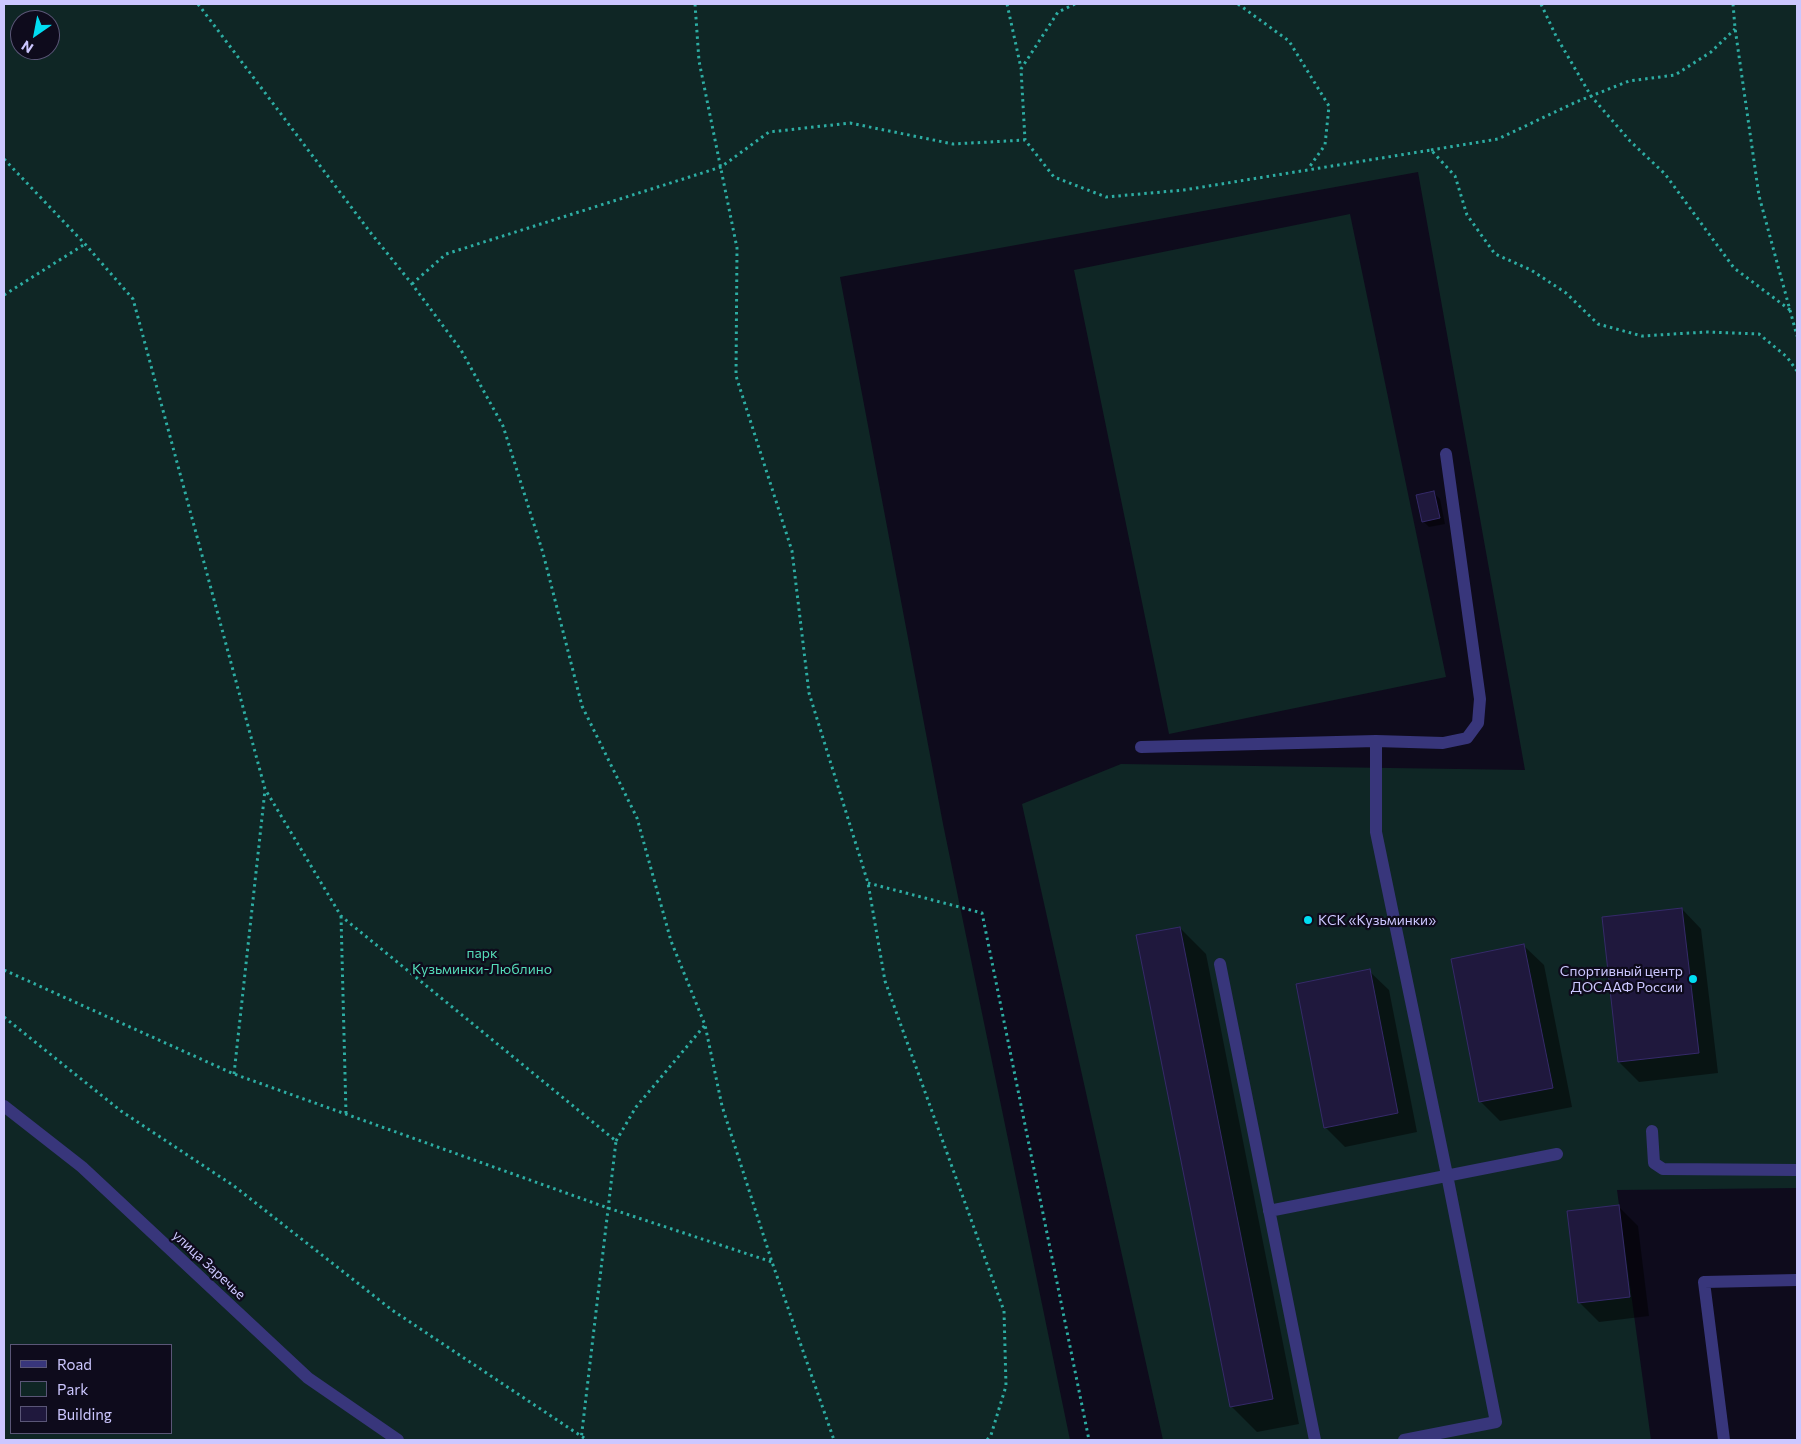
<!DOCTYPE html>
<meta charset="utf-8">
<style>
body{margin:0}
#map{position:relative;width:1801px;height:1444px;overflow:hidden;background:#0e0b1c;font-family:Commissioner,sans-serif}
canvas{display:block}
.frame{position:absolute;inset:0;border:5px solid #ccc7ff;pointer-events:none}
.legend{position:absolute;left:10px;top:1344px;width:162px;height:90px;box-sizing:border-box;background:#0e0b1c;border:1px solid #5a5677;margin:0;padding:6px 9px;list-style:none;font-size:15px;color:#ccc7ff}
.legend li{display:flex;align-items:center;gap:10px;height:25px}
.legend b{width:25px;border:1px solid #5a5677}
.north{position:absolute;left:10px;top:10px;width:50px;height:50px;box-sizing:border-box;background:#0e0b1c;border:1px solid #5a5677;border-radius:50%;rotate:213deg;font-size:14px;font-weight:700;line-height:20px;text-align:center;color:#ccc7ff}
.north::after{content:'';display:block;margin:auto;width:18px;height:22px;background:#01ddf1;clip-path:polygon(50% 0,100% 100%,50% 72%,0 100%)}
</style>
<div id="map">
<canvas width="1801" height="1444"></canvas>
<div class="frame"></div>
<ul class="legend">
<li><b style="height:6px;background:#38367b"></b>Road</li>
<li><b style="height:14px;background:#0f2625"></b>Park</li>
<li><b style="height:14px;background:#1f183d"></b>Building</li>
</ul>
<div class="north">N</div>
</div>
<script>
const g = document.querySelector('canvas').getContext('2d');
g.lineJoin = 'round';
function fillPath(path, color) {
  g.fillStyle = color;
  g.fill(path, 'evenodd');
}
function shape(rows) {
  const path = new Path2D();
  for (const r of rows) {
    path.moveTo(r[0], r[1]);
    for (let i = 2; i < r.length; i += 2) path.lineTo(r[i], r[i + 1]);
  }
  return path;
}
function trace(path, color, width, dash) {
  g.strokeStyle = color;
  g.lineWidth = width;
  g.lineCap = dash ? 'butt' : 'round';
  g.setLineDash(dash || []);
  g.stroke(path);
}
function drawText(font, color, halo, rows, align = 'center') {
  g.font = font + ' Commissioner,sans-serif';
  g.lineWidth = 4.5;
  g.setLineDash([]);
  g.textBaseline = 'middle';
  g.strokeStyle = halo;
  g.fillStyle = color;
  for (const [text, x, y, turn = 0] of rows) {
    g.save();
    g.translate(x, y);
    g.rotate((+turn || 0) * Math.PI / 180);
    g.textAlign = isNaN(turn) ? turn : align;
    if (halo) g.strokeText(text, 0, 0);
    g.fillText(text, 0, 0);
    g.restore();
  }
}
fillPath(shape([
 [4,4,1797,4,1797,1188,1617,1190,1651,1440,1163,1440,1022,804,1121,764,1525,770,1418,172,840,277,943,824,1070,1440,4,1440],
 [20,20,50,20,50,50,20,50],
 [11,1345,171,1345,171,1433,11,1433],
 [1350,214,1446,677,1169,734,1074,270]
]), '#0f2625');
fillPath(shape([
 [1434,493,1440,499,1445,524,1429,527,1423,521],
 [1682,909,1701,929,1718,1073,1639,1082,1619,1062],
 [1180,928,1206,954,1299,1424,1257,1432,1231,1406],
 [1524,946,1544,965,1572,1107,1500,1121,1480,1101],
 [1369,971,1389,990,1417,1132,1345,1147,1325,1127],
 [1618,1206,1638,1226,1649,1316,1599,1322,1579,1302]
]), '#0007');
const building = shape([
 [1434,491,1440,518,1422,522,1416,495,1434,491],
 [1682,908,1699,1053,1618,1062,1602,917,1682,908],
 [1180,927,1273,1399,1230,1407,1136,935,1180,927],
 [1524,944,1553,1088,1479,1102,1451,959,1524,944],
 [1370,969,1398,1113,1324,1128,1296,984,1370,969],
 [1619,1205,1630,1297,1578,1303,1567,1211,1619,1205]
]);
fillPath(building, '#1f183d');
trace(building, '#352a69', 1);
trace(shape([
 [198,4,370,232,412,284,461,350,503,426,543,553,582,706,637,818,671,941,705,1025,722,1106,772,1262,834,1440],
 [695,4,699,61,737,248,736,376,792,551,809,693,868,883,885,981,1004,1311,1006,1386,991,1435,987,1440],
 [1007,4,1021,68],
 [1075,4,1058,12,1021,69,1025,140,1054,177,1106,197,1184,190,1431,150,1455,176,1467,215,1495,254,1531,270,1566,293,1598,324,1642,336,1706,332,1759,334,1787,357,1797,371],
 [1238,4,1289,41,1329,106,1325,145,1308,169],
 [1541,4,1556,36,1591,96,1630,141,1665,174,1734,268,1790,310],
 [1733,4,1735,28,1759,196,1797,336],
 [1431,150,1498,139,1576,102,1629,81,1675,75,1711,52,1735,29],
 [4,159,85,244,133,299,265,789,341,916,616,1141,581,1440],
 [412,284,446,254,721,167,769,132,850,123,953,144,1025,140],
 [4,295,85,244],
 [868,883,982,913,1089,1440],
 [341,916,346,1114],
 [4,970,234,1074,608,1208,772,1262],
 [4,1017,121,1111,234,1186,392,1310,587,1440],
 [234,1074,265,790],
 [616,1141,636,1107,705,1025]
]), '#2dada3', 3, [2.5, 4]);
trace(shape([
 [1376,741,1376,832,1447,1175,1496,1422,1404,1440],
 [1141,747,1376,741,1443,743,1467,738,1478,723,1480,699,1446,454],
 [1220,964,1315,1440],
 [1652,1131,1654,1163,1663,1169,1797,1170],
 [1269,1211,1557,1154],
 [1724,1440,1704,1282,1797,1280]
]), '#38367b', 12);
trace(shape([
 [4,1106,82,1167,308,1378,398,1440]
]), '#38367b', 12);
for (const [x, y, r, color] of [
 [1308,920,5,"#01ddf1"],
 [1693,979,5,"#01ddf1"]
]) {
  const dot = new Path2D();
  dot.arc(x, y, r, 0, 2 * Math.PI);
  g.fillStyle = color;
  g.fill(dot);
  trace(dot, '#0e0b1c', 2);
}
drawText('14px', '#ccc7ff', '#0e0b1c', [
 ["КСК «Кузьминки»",1318,920],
 ["Спортивный центр",1683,971,"right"],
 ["ДОСААФ России",1683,987,"right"]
], 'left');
drawText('14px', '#55ddb9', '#0e0b1c', [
 ["парк",482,953],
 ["Кузьминки-Люблино",482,969]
]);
drawText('14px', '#ccc7ff', '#0e0b1c', [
 ["улица Заречье",209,1265,43]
]);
</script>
